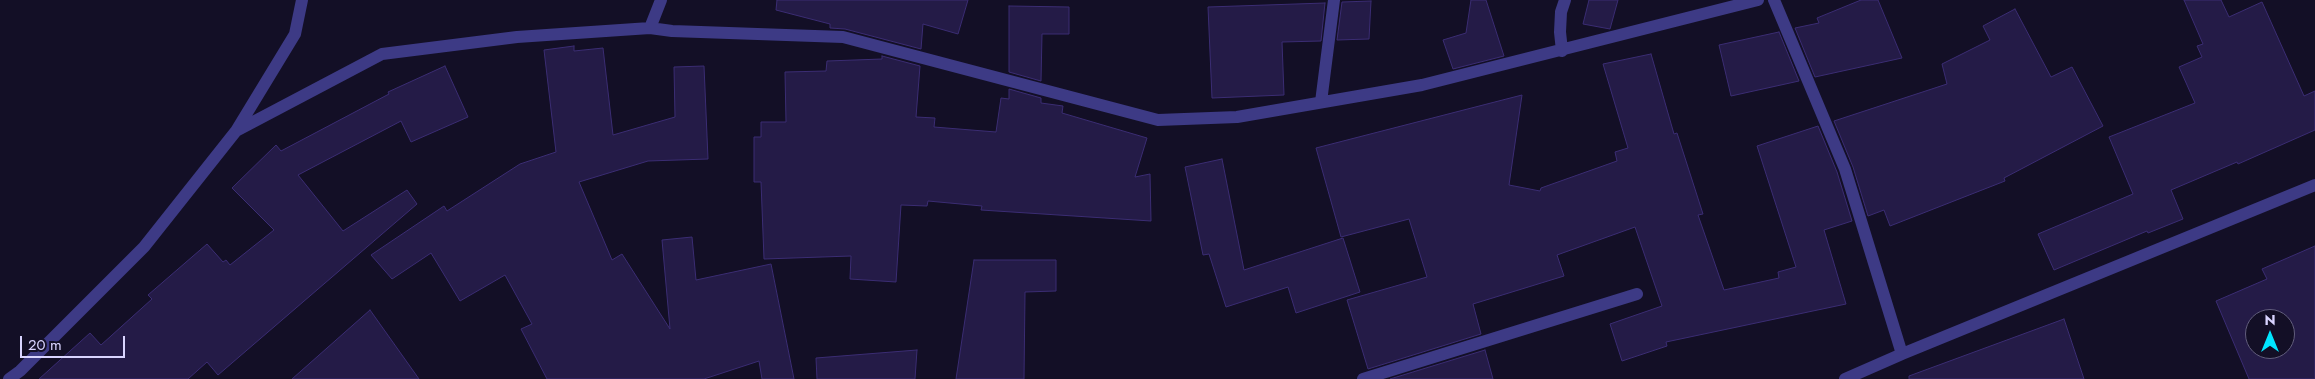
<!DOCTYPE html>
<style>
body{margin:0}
#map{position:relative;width:2315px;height:379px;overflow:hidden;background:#130f26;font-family:Jost,sans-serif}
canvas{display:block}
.north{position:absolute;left:2245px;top:309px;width:50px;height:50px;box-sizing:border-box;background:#130f26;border:1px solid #625e7d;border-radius:50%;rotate:0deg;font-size:14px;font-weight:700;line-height:20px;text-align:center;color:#d9d4ff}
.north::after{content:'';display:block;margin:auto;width:18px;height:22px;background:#00e5ff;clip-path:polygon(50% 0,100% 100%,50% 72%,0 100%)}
.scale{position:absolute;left:20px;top:336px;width:105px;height:22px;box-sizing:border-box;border:2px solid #d9d4ff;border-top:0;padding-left:6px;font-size:15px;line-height:18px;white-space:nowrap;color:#d9d4ff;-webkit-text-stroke:4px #130f26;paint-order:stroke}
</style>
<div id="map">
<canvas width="2315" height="379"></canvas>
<div class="north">N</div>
<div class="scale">20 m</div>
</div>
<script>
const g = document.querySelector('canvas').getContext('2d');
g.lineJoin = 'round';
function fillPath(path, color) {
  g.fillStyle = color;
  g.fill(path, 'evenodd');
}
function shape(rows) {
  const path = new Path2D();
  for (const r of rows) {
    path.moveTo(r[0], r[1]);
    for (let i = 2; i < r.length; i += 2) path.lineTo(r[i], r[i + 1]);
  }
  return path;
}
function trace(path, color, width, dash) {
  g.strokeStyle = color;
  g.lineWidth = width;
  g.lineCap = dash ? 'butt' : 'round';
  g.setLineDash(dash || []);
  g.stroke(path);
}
const building = shape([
 [777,0,968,0,958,34,923,24,921,49,845,29,830,28,830,24,776,10,777,0],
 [1471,0,1486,0,1504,56,1453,69,1443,40,1466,33,1471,0],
 [1589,0,1618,0,1610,29,1583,24,1589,0],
 [1861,0,1878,0,1902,58,1815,77,1795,28,1819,23,1817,18,1861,0],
 [2184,0,2221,0,2229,17,2262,2,2304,96,2315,91,2315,130,2238,164,2237,162,2171,190,2183,219,2148,233,2147,231,2054,270,2038,234,2133,194,2109,137,2195,103,2179,67,2202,57,2197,46,2203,44,2184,0],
 [1371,1,1369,39,1337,40,1342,2,1371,1],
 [1325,3,1321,41,1282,42,1284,95,1212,98,1208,7,1325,3],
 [1009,6,1069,7,1069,34,1042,34,1041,81,1009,72,1009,6],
 [2015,9,2051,77,2072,67,2103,126,2004,178,2005,181,1890,226,1884,210,1868,216,1853,167,1834,121,1947,84,1942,64,1990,40,1983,26,2015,9],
 [1779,32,1799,81,1731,96,1719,45,1779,32],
 [574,46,574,51,603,48,613,135,675,117,674,67,704,66,708,159,648,161,579,182,612,260,622,254,670,329,662,240,692,237,696,280,771,264,794,379,762,379,759,361,704,379,547,379,521,329,532,324,505,275,460,301,431,253,392,279,371,255,444,206,447,211,520,164,556,152,544,50,574,46],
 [1651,54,1674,134,1677,133,1703,214,1698,215,1724,290,1779,278,1778,272,1796,267,1757,146,1818,126,1837,172,1852,221,1824,230,1846,304,1666,342,1667,346,1622,361,1610,324,1662,306,1635,227,1557,255,1564,276,1473,304,1481,334,1368,369,1347,300,1427,277,1409,219,1341,237,1316,148,1522,95,1509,185,1540,191,1541,188,1617,161,1615,152,1628,148,1603,64,1651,54],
 [882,56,920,66,916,117,935,118,934,127,996,132,1001,98,1009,99,1009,89,1041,98,1041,103,1063,106,1062,113,1147,138,1135,177,1150,174,1151,221,981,210,982,206,928,201,927,206,901,205,896,282,850,279,851,256,764,259,761,182,754,182,754,137,761,137,761,122,786,122,785,72,826,71,827,61,882,59,882,56],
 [445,66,468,117,411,142,401,121,298,175,343,231,407,190,417,204,218,375,207,362,188,379,39,379,90,333,101,345,152,299,148,295,207,244,223,262,226,260,230,265,274,230,232,188,276,145,281,151,389,94,388,92,445,66],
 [1222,159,1244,270,1343,238,1360,292,1296,313,1288,287,1226,307,1209,254,1203,255,1185,167,1222,159],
 [2315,246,2315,379,2249,379,2216,301,2267,279,2262,269,2315,246],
 [2255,319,2285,319,2285,349,2255,349,2255,319],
 [974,260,1056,260,1056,291,1025,292,1024,379,956,379,974,260],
 [370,310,419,379,292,379,370,310],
 [2064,319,2084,379,1909,379,1909,376,2064,319],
 [917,350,915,379,817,379,816,358,917,350],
 [1485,350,1493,379,1390,379,1485,350]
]);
fillPath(building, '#241b47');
trace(building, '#3b2d73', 1);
trace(shape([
 [1774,0,1845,169,1902,354,2315,185],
 [650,28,661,0],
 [1562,51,1560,32,1561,12,1565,0],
 [1321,102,1334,0],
 [236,131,295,34,302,0],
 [9,379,20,371,144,247,236,131,382,54,517,37,650,28,672,31,843,37,1158,120,1237,117,1422,85,1758,0],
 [1363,379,1637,294],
 [1845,379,1902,354]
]), '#3d3a85', 12);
</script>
